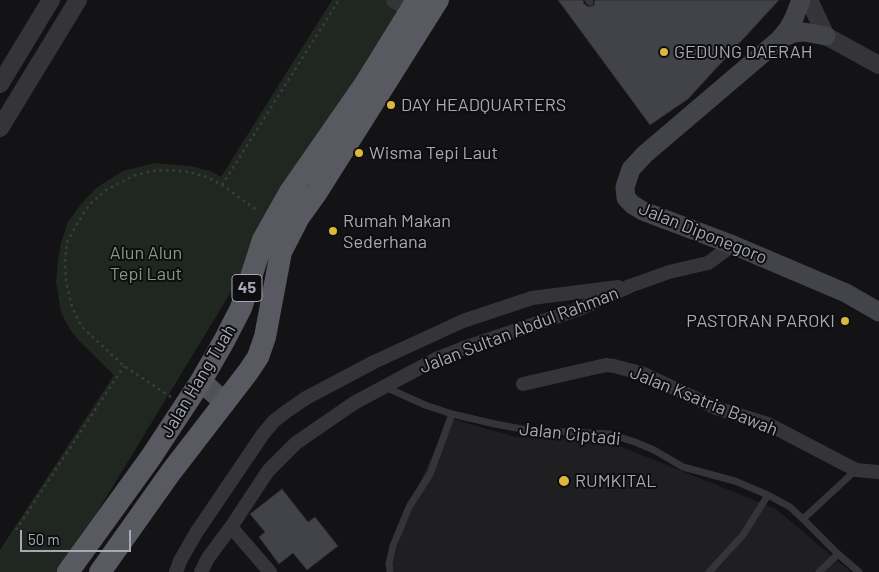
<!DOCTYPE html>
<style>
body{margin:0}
#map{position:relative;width:879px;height:572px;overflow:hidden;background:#131315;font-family:Barlow,sans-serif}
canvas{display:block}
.scale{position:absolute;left:20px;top:530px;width:111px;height:22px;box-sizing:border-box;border:2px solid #a6a9b4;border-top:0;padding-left:6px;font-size:15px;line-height:18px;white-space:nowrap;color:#a6a9b4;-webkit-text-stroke:4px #0e0e10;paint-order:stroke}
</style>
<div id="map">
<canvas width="879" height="572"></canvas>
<div class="scale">50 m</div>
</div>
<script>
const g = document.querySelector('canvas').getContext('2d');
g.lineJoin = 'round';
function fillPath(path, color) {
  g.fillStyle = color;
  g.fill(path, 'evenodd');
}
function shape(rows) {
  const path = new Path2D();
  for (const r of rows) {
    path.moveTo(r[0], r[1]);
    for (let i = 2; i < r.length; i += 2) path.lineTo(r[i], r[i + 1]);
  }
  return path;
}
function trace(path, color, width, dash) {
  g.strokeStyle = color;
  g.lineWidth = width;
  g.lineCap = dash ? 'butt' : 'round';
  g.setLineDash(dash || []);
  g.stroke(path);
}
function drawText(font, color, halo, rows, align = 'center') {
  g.font = font + ' Barlow,sans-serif';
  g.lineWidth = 4;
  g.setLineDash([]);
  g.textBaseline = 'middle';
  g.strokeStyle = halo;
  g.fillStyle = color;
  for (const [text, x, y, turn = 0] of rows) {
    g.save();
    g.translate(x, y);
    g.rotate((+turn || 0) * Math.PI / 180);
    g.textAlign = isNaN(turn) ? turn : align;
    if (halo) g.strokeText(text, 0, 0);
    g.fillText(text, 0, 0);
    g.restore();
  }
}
fillPath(shape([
 [449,418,516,437,602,439,776,509,851,572,394,572,392,564,409,507]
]), '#1f1f21');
fillPath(shape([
 [332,0,408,0,61,572,0,572,0,550,114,375,82,344,71,331,61,313,56,282,58,260,61,243,68,222,81,204,96,188,123,171,155,163,191,166,210,171,221,177]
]), '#202721');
const building = shape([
 [558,0,583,0,584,4,589,7,594,5,595,0,779,0,688,99,650,125,558,0],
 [282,489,308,522,315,517,338,546,307,570,293,553,279,564,259,537,265,532,250,514,282,489]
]);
fillPath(building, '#424348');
trace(building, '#2e2d30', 1);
trace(shape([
 [222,185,339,0],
 [171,397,124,366,82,327,72,307,66,281,65,260,67,242,78,222,89,205,106,190,133,176,152,171,171,170,189,172,207,177,222,185,258,211],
 [16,530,124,366]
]), '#3b3c40', 2.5, [2.5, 4]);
trace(shape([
 [588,0,590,2],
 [385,387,425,405,452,414,495,424,533,431,569,432,610,434,635,442,654,450,683,467,735,481,768,495,790,507,803,519,838,554,859,572],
 [803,519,856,470],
 [390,572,389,564,393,546,409,507,430,474,452,414],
 [709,572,743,535,768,495],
 [819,572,838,554]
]), '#353539', 7);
trace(shape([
 [523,384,606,365,614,366,644,374,716,408,768,424,856,470,879,472],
 [231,527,270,572],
 [176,572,180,561,196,533,263,434,274,421,287,411,306,398,374,362,463,321,532,298,618,287],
 [201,572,208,558,231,527,268,471,296,443,354,403,438,358,464,348,579,309,630,286,669,272,708,263,733,245]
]), '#353539', 14);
trace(shape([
 [395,0,411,9],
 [809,0,826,36,879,65],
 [0,84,51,0],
 [0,128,78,0]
]), '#353539', 18);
trace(shape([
 [801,0,794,18,788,29,780,39,645,154,631,169,625,187,626,198,633,205,643,211,733,245,846,293,879,312],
 [780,39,793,33,804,32,826,36]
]), '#434449', 19);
trace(shape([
 [201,381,225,403]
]), '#515258', 21);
trace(shape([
 [68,572,151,457,201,381,224,341,241,308,263,240,290,192,365,84,417,0],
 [100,572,171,472,248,372,258,357,265,337,281,252,299,217,317,192,438,0]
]), '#595a61', 22);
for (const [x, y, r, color] of [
 [664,52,5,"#dfb640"],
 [391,105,5,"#dfb640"],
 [359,153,5,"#dfb640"],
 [333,231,5,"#dfb640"],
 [845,321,5,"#dfb640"],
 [564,481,6,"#dfb640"]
]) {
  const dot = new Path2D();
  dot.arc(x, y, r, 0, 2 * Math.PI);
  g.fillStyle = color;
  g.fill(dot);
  trace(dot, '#0e0e10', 2);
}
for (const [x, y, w] of [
 [247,288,30]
]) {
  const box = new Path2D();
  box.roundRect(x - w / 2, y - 13.5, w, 27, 4);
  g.fillStyle = '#0e0e10';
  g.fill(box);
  trace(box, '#a6a9b4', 1);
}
drawText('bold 16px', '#a6a9b4', null, [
 ["45",247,288]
]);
drawText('18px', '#a6a9b4', '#0e0e10', [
 ["GEDUNG DAERAH",674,52],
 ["DAY HEADQUARTERS",401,105],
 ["Wisma Tepi Laut",369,153],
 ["Rumah Makan",343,221],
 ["Sederhana",343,242],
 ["PASTORAN PAROKI",835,321,"right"],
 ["RUMKITAL",575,481]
], 'left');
drawText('18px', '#a6a9b4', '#0e0e10', [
 ["Jalan Diponegoro",703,233,22],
 ["Jalan Sultan Abdul Rahman",519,330,-21],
 ["Jalan Hang Tuah",198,381,-59],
 ["Jalan Ksatria Bawah",704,401,22],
 ["Jalan Ciptadi",570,434,6]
]);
drawText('18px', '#7f9d83', '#0e0e10', [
 ["Alun Alun",146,253],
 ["Tepi Laut",146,274]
]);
</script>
